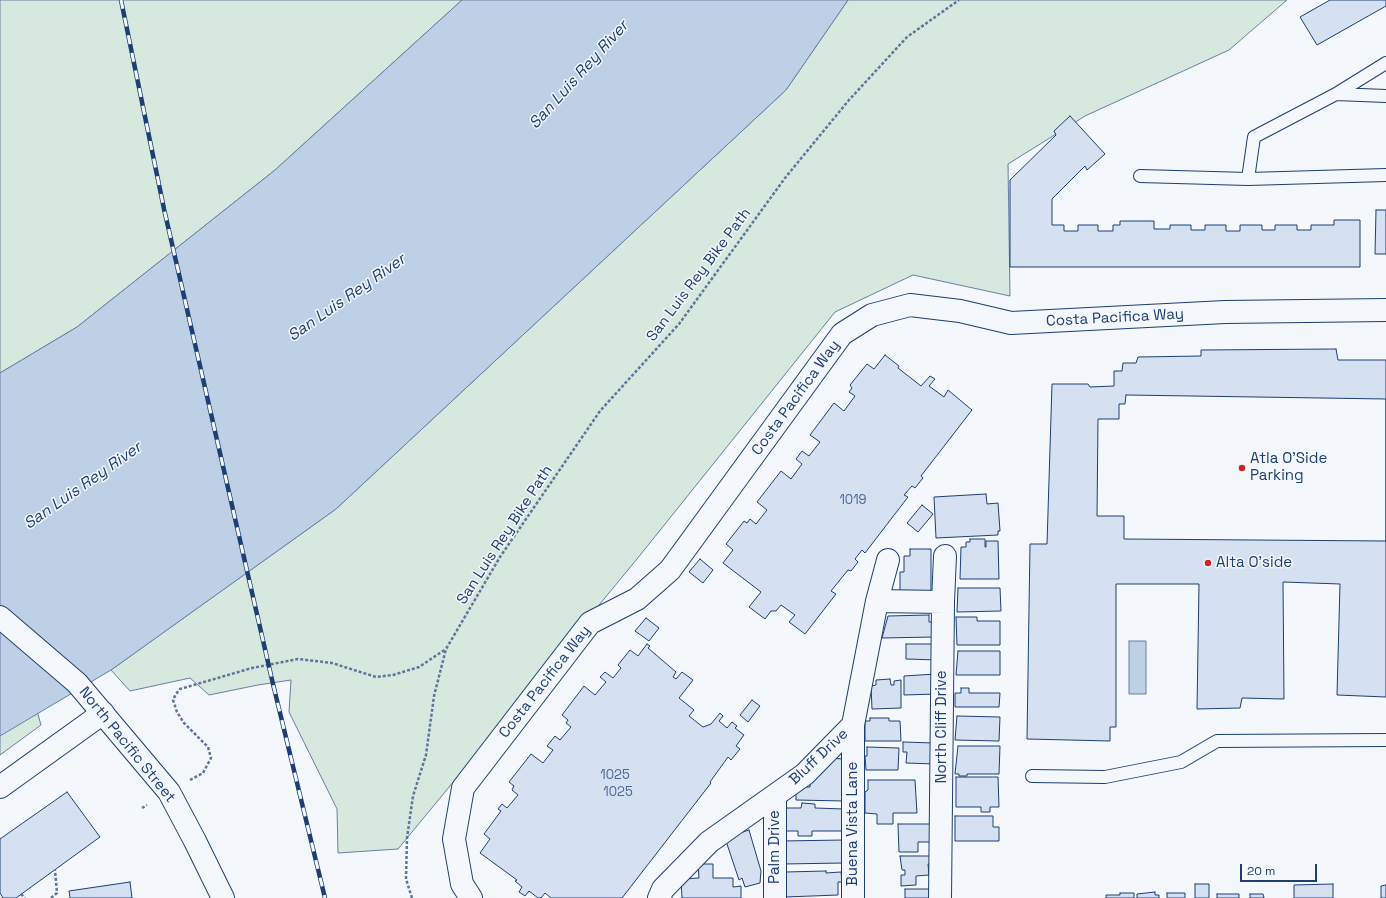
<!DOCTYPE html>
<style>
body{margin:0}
#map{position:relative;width:1386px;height:898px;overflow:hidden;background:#f4f7fb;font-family:"Space Grotesk",sans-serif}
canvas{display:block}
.scale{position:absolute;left:1240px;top:864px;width:77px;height:18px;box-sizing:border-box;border:2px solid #1d3f73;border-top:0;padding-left:5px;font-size:12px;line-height:14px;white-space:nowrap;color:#1d3f73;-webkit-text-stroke:3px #f4f7fb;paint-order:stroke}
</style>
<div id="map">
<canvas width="1386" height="898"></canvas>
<div class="scale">20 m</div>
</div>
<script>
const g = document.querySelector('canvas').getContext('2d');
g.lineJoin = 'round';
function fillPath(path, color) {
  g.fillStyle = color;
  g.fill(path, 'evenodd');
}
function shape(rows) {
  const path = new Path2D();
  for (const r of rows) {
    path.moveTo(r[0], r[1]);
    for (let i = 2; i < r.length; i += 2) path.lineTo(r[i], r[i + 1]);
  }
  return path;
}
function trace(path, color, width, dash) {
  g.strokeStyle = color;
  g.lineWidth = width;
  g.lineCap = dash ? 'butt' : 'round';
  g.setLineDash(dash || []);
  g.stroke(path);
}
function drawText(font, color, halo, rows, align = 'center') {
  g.font = font + ' "Space Grotesk",sans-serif';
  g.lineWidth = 3;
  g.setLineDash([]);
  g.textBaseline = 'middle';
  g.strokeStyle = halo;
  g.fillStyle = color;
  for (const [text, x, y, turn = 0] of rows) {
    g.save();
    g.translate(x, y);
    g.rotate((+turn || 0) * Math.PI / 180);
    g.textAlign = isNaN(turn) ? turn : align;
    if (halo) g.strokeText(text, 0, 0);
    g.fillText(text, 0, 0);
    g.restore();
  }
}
const green = shape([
 [0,0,462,0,275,170,77,327,0,373,0,0],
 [848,0,1287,0,1229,50,1085,116,1008,164,1010,296,913,275,835,312,637,559,398,849,338,853,337,809,289,712,291,680,258,685,209,695,190,678,130,691,111,670,336,509,786,90,848,0],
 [0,665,31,690,41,725,0,755,0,665]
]);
fillPath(green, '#d7e8df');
trace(green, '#687fa3', 1);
const water = shape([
 [462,0,848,0,786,90,336,509,111,670,0,736,0,373,77,327,275,170,462,0],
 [1129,641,1146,641,1146,694,1129,694,1129,641]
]);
fillPath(water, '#bed0e5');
trace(water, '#687fa3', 1);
const building = shape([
 [1330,0,1386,0,1386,6,1317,45,1300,17,1330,0],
 [1070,116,1105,154,1087,170,1085,166,1052,199,1052,225,1064,225,1064,231,1078,231,1078,225,1098,225,1098,231,1113,231,1113,225,1120,225,1120,221,1154,221,1154,229,1170,229,1170,225,1191,225,1191,230,1205,230,1205,225,1226,225,1226,231,1240,231,1240,225,1262,225,1262,230,1275,230,1275,225,1297,225,1297,230,1311,230,1311,225,1334,225,1334,220,1360,220,1360,267,1010,267,1010,180,1056,135,1054,131,1070,116],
 [1376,210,1386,210,1386,254,1375,254,1376,210],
 [1336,349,1338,360,1386,360,1386,697,1337,695,1340,584,1283,582,1284,699,1242,698,1240,708,1197,709,1199,584,1116,584,1116,727,1110,727,1110,741,1027,739,1030,544,1047,544,1052,384,1088,384,1090,387,1114,386,1114,371,1122,371,1123,363,1136,363,1138,357,1201,356,1201,350,1336,349],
 [885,355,899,366,898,368,921,386,930,376,935,379,929,386,944,397,948,390,972,410,921,476,923,478,915,488,912,486,904,495,908,497,865,553,862,550,855,559,858,562,851,571,848,570,831,591,836,594,805,634,789,622,795,615,781,605,776,611,771,611,765,619,749,607,761,592,723,563,733,550,726,544,744,521,747,523,750,519,756,524,767,510,757,502,781,471,791,479,802,464,796,459,802,451,809,456,820,442,810,435,834,403,844,411,855,396,849,392,852,388,850,385,867,364,874,369,885,355],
 [1126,395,1386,399,1386,541,1124,539,1124,516,1097,516,1098,419,1119,419,1119,404,1125,404,1126,395],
 [986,494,987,504,998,503,1000,531,998,531,998,535,936,538,934,497,986,494],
 [922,505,933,514,918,532,907,523,922,505],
 [970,539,985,539,985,547,986,547,986,541,998,541,999,579,960,579,961,547,966,547,966,542,970,542,970,539],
 [910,549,931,549,931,594,918,594,918,591,900,591,900,572,904,572,904,556,910,556,910,549],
 [700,559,713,570,703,583,689,572,700,559],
 [958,588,1000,588,1001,611,957,612,958,588],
 [929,615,929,622,934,622,934,637,882,638,888,616,929,615],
 [956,617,977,617,977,621,1000,621,1000,645,957,645,956,617],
 [646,618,659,628,649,641,635,631,646,618],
 [647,644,650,646,648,648,676,672,673,677,676,679,682,672,693,680,679,698,694,710,689,716,703,727,711,724,720,713,723,716,719,721,727,728,732,722,737,726,735,728,744,735,736,746,740,749,731,760,728,757,710,782,711,783,622,898,551,898,545,893,541,898,538,898,529,891,525,896,519,892,522,887,515,881,517,880,480,853,490,839,484,834,501,811,498,809,502,804,507,808,518,795,512,790,514,786,509,782,531,754,543,763,553,750,547,746,555,736,560,740,571,727,566,723,568,720,562,715,584,686,595,695,606,682,600,677,605,672,613,678,621,668,618,665,630,650,638,656,647,644],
 [906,644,938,644,938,660,906,659,906,644],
 [958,651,1000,651,1000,675,956,675,958,651],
 [936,674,937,694,904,695,904,676,936,674],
 [890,679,891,685,894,685,894,681,901,680,901,708,872,709,871,686,876,685,876,680,890,679],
 [961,688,969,688,969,693,1000,693,999,707,955,707,955,693,961,693,961,688],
 [752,700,760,706,748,722,740,715,752,700],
 [957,716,1000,717,999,741,955,740,957,716],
 [870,718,889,718,889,721,900,721,901,741,865,741,865,721,870,721,870,718],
 [903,742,934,743,935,764,906,763,907,752,903,752,903,742],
 [958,746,1000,746,999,774,967,774,967,776,959,776,959,774,955,774,958,746],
 [867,747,899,748,898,770,866,770,865,756,867,756,867,747],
 [826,758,845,759,844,801,796,800,796,787,810,787,811,772,826,758],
 [956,777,998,777,999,807,990,807,990,812,981,812,981,807,956,807,956,777],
 [868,780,915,780,917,813,893,813,893,824,877,824,877,814,865,813,865,792,868,790,868,780],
 [67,792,100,837,16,898,3,898,0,893,0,839,67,792],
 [802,803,815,804,815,808,844,809,844,831,812,831,812,836,798,836,798,831,785,831,786,808,801,808,802,803],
 [955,816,993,816,993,827,999,827,999,841,955,841,955,816],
 [898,824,937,824,936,842,918,842,918,852,899,852,898,824],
 [749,830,761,871,760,883,745,887,742,878,739,880,725,838,749,830],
 [844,840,844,863,782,864,782,841,844,840],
 [900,856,933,856,933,864,928,864,929,875,916,876,916,885,901,886,901,875,905,875,905,870,902,870,900,856],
 [698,864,713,864,713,878,733,878,733,887,741,886,741,898,682,898,681,879,699,878,698,864],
 [826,871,826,873,841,872,842,882,838,882,838,895,785,897,785,872,826,871],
 [130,882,132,898,70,898,69,891,130,882],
 [1195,884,1209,884,1209,898,1195,898,1195,884],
 [1333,884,1333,898,1294,898,1294,885,1333,884],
 [1386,885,1386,898,1381,898,1381,886,1386,885],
 [905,889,936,889,936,898,905,898,905,889],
 [1155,892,1155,895,1159,895,1159,898,1137,898,1137,894,1155,892],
 [1120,893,1134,893,1134,898,1106,898,1106,895,1120,895,1120,893],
 [1167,893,1185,893,1185,898,1167,898,1167,893],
 [1217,894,1239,894,1239,898,1217,898,1217,894],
 [1250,894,1263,894,1264,898,1250,898,1250,894]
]);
fillPath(building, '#d5e0f0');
trace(building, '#1d3f73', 1);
const service = shape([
 [1386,63,1336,94,1386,96],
 [1336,94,1254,137,1248,179,1386,175],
 [1140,176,1248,179],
 [1032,776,1105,777,1181,762,1217,741,1386,740]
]);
const minor = shape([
 [877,601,943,602],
 [853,725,853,898],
 [0,787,103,713],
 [775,796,775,898],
 [471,898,462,884,454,839,463,788,590,623,637,599,670,570,842,334,872,315,910,305,960,311,1011,323,1225,312,1386,310],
 [659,898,663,889,709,842,805,774,853,725,877,601,888,560],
 [940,898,943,602,945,556]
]);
const secondary = shape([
 [0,617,77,683,169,792,195,841,223,898]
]);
trace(service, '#1d3f73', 14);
trace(minor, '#1d3f73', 24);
trace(secondary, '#1d3f73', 24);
trace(shape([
 [190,780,203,773,211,758,208,747,184,723,177,712,173,700,176,694,180,689,252,668,298,659,332,663,376,677,393,675,419,667,446,649],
 [142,808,147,805],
 [21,894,25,898],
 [51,898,57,893,55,870],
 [412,898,406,879,407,838,413,796,426,755,434,696,446,649,500,557,600,411,679,324,785,178,849,100,907,37,959,0]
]), '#5e769c', 2.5, [3, 2]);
trace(service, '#f4f7fb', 12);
trace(minor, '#f4f7fb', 22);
trace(secondary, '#f4f7fb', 22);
const rail = shape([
 [121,0,164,209,273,684,325,898]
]);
trace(rail, '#1d3f73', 4.5);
trace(rail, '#f4f7fb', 3, [9]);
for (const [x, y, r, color] of [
 [1242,468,4,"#c62828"],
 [1208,563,4,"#c62828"]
]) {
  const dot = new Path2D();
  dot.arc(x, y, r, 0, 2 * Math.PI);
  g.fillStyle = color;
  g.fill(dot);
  trace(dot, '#f4f7fb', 1.5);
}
drawText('13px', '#4b6792', null, [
 ["1019",853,500],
 ["1025",615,775],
 ["1025",618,792]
]);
drawText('15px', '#1d3f73', '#f4f7fb', [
 ["San Luis Rey Bike Path",699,275,-53],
 ["Costa Pacifica Way",1115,318,-3],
 ["Costa Pacifica Way",796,398,-54],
 ["San Luis Rey Bike Path",505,535,-57],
 ["Costa Pacifica Way",545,682,-52],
 ["North Cliff Drive",942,727,-90],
 ["North Pacific Street",127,745,51],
 ["Bluff Drive",819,757,-43],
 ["Buena Vista Lane",853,824,-90],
 ["Palm Drive",775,847,-90]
]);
drawText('15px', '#1d3f73', '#f4f7fb', [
 ["Atla O'Side",1250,459],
 ["Parking",1250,476],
 ["Alta O'side",1216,563]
], 'left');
drawText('italic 16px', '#1d3f73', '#f4f7fb', [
 ["San Luis Rey River",579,75,-48],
 ["San Luis Rey River",347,298,-35],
 ["San Luis Rey River",83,486,-35]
]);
</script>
